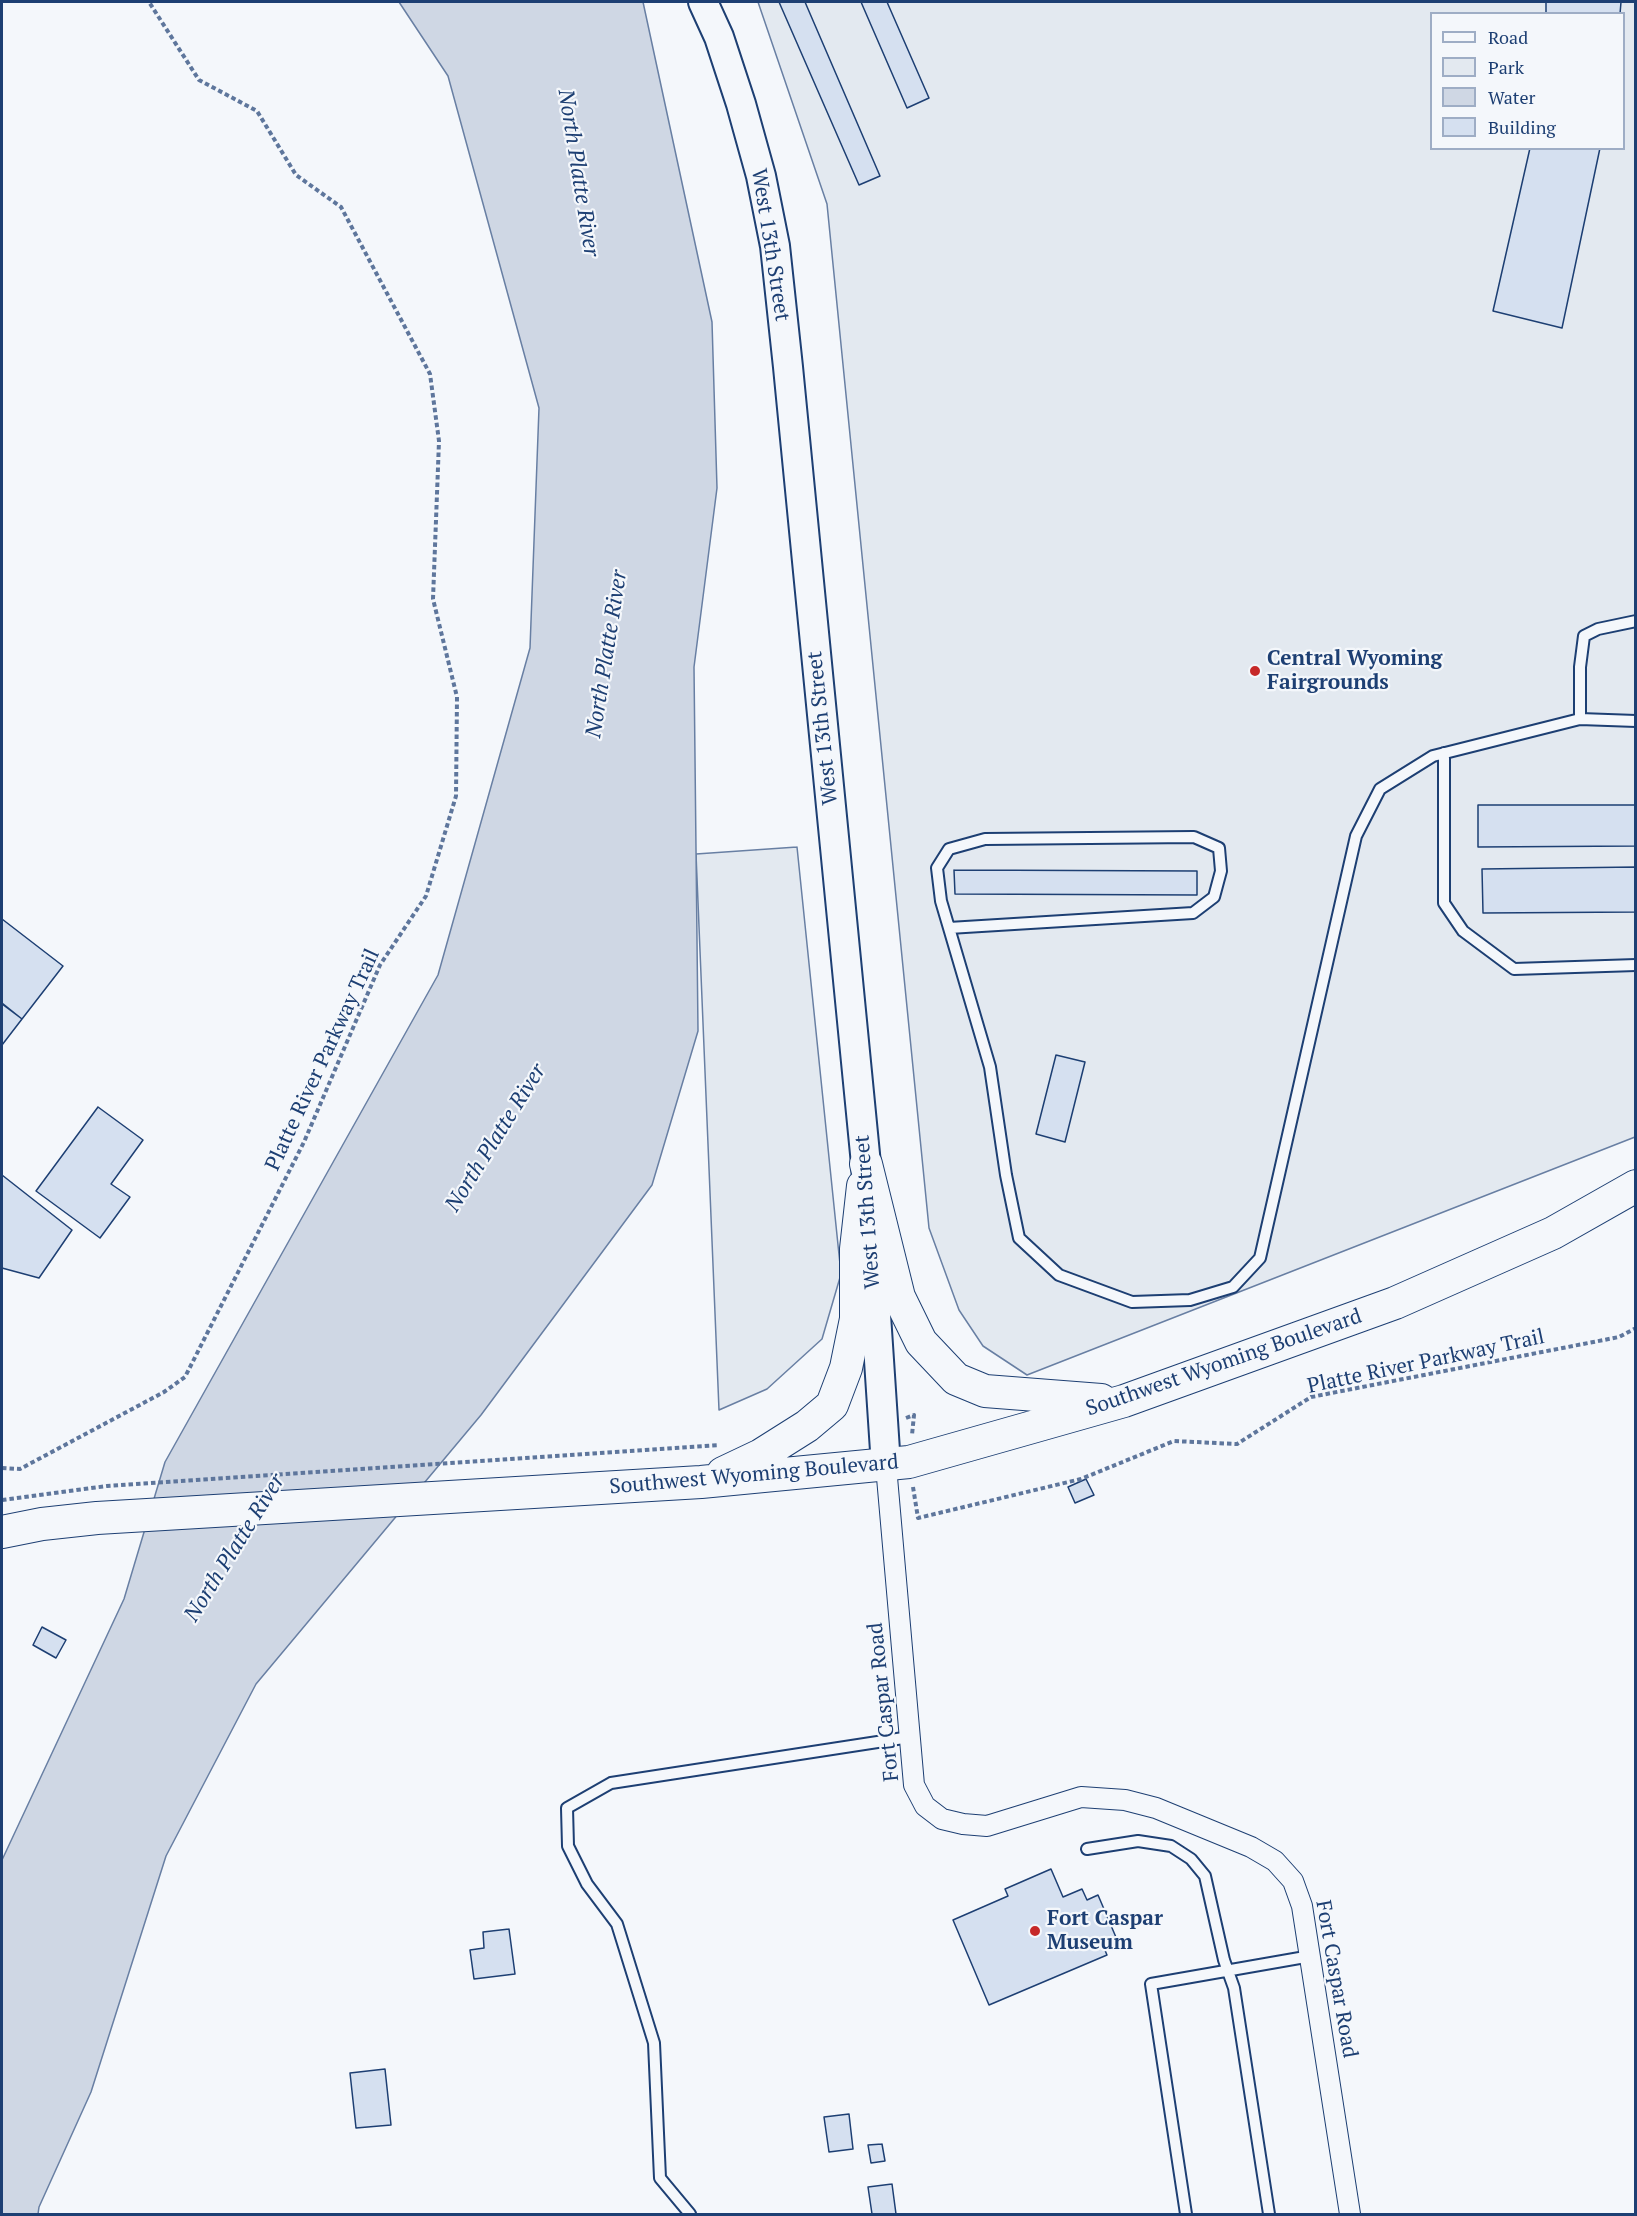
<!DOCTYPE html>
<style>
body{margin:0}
#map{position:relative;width:1637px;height:2216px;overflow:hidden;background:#f4f7fb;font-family:"PT Serif",serif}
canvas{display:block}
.frame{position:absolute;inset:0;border:3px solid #1d3f73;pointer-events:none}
.legend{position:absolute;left:1430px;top:12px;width:195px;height:138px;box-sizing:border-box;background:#f4f7fb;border:2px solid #9eadc5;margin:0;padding:8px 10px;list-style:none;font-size:18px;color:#1d3f73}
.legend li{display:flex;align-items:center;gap:12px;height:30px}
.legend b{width:30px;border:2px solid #9eadc5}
</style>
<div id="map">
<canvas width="1637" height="2216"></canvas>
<div class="frame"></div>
<ul class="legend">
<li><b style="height:8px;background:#f4f7fb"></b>Road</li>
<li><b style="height:16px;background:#e3e9f0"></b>Park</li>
<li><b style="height:16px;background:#cfd7e4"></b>Water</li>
<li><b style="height:16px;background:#d5e0f0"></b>Building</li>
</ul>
</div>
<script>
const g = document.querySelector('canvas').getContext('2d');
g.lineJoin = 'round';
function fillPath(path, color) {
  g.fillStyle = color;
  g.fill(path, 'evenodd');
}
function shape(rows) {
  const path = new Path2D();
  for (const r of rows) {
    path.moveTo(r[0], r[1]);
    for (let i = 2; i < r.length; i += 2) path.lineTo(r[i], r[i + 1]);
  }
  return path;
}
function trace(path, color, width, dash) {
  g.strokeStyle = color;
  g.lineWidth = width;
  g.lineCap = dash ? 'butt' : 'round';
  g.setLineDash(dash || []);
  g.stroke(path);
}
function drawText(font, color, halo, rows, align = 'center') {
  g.font = font + ' "PT Serif",serif';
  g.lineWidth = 4.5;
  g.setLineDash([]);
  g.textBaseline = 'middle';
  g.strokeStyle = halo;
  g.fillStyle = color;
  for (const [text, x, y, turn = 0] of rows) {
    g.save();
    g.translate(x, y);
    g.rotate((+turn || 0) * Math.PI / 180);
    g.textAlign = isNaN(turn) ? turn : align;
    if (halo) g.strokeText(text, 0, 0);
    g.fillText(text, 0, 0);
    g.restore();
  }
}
const green = shape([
 [758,2,1635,2,1635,1137,1027,1375,983,1346,959,1310,929,1228,827,204,758,2],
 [1432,14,1624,14,1624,148,1432,148,1432,14],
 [797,847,841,1274,822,1339,767,1389,719,1410,696,854,797,847]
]);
fillPath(green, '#e3e9f0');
trace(green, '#687fa3', 1.5);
const water = shape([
 [399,2,643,2,712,322,717,488,694,667,698,1031,652,1185,481,1415,256,1684,166,1856,91,2092,39,2207,38,2214,2,2214,2,1860,124,1599,165,1462,438,975,530,648,539,408,448,76,399,2]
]);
fillPath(water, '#cfd7e4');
trace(water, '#687fa3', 1.5);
const building = shape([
 [779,2,805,2,880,176,859,185,779,2],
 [861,2,887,2,929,98,907,108,861,2],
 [1546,2,1621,2,1620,14,1546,14,1546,2],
 [1530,148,1600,148,1562,328,1493,311,1530,148],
 [1478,805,1636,805,1636,846,1478,847,1478,805],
 [1636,867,1636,912,1483,913,1482,869,1636,867],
 [954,870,1197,871,1197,895,955,894,954,870],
 [2,919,63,966,22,1019,2,1003,2,919],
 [2,1004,22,1019,2,1045,2,1004],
 [1056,1055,1085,1062,1065,1142,1036,1134,1056,1055],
 [98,1107,143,1140,111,1184,130,1197,100,1238,36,1191,98,1107],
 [2,1175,72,1230,39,1278,2,1268,2,1175],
 [1086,1479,1094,1495,1075,1503,1068,1487,1086,1479],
 [42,1627,66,1640,56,1658,33,1645,42,1627],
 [1051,1869,1063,1897,1082,1889,1087,1900,1098,1895,1118,1942,1104,1948,1107,1955,989,2005,953,1920,1008,1896,1005,1889,1051,1869],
 [509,1929,515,1974,474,1979,470,1950,484,1948,483,1932,509,1929],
 [385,2069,391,2125,356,2128,350,2073,385,2069],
 [849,2114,853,2149,829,2152,824,2117,849,2114],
 [882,2144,885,2161,871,2163,868,2145,882,2144],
 [892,2184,896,2214,872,2214,868,2187,892,2184]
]);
fillPath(building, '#d5e0f0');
trace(building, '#1d3f73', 1.5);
const service = shape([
 [1580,719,1636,721],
 [1444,753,1444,903,1463,931,1514,969,1636,965],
 [949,928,1193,913,1214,897,1221,871,1219,848,1194,837,985,839,949,849,937,868,941,901,949,928,990,1067,1006,1175,1019,1238,1059,1275,1132,1302,1190,1300,1233,1287,1260,1258,1356,836,1380,789,1433,756,1580,719,1580,667,1584,636,1598,629,1636,621],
 [1087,1849,1138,1841,1171,1846,1191,1859,1205,1876,1224,1960,1234,1988,1269,2214],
 [690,2214,660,2178,654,2043,617,1924,587,1884,568,1846,567,1808,611,1783,910,1737],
 [1186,2214,1151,1984,1311,1956]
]);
const minor = shape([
 [886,1466,914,1785,925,1806,942,1819,963,1824,987,1826,1081,1797,1125,1800,1156,1808,1251,1847,1275,1861,1293,1881,1302,1906,1350,2214]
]);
const secondary = shape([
 [703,2,719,37,741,104,761,176,775,246,788,367,866,1164,886,1466]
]);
const primary = shape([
 [866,1164,899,1297,921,1342,956,1379,985,1391,1101,1400],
 [723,1473,761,1455,807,1426,832,1405,846,1368,856,1319,856,1249,863,1186],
 [2,1532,42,1524,97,1518,701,1482,909,1462,1124,1401,1395,1303,1553,1233,1636,1186]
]);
trace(service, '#1d3f73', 14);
trace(minor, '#1d3f73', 22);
trace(secondary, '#1d3f73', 32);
trace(primary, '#1d3f73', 34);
trace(shape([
 [906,1418,914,1415,912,1435],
 [2,1468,20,1469,164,1392,185,1377,304,1142,380,965,426,896,456,796,457,697,433,599,439,441,430,374,341,207,296,175,257,111,199,80,149,2],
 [913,1487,918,1518,1081,1479,1174,1441,1237,1444,1311,1397,1619,1337,1636,1328],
 [2,1500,107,1486,719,1445]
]), '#5e769c', 4, [4.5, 3]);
trace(service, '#f4f7fb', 10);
trace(minor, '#f4f7fb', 20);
trace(secondary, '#f4f7fb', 28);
trace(primary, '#f4f7fb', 32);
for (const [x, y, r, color] of [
 [1255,671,6,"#c62828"],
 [1035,1931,6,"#c62828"]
]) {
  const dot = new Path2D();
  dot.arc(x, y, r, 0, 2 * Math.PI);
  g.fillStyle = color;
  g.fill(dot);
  trace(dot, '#f4f7fb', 2);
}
drawText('21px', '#1d3f73', '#f4f7fb', [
 ["West 13th Street",770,245,81],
 ["West 13th Street",823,728,-96],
 ["Platte River Parkway Trail",323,1060,-65],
 ["West 13th Street",868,1212,-94],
 ["Platte River Parkway Trail",1426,1362,-12],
 ["Southwest Wyoming Boulevard",1224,1363,-19],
 ["Southwest Wyoming Boulevard",754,1475,-5],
 ["Fort Caspar Road",884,1702,-96],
 ["Fort Caspar Road",1336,1979,80]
]);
drawText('bold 21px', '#1d3f73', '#f4f7fb', [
 ["Central Wyoming",1267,659],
 ["Fairgrounds",1267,683],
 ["Fort Caspar",1047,1919],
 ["Museum",1047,1943]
], 'left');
drawText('italic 22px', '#1d3f73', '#f4f7fb', [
 ["North Platte River",578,173,81],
 ["North Platte River",607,654,-81],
 ["North Platte River",496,1138,-58],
 ["North Platte River",235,1548,-58]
]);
</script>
